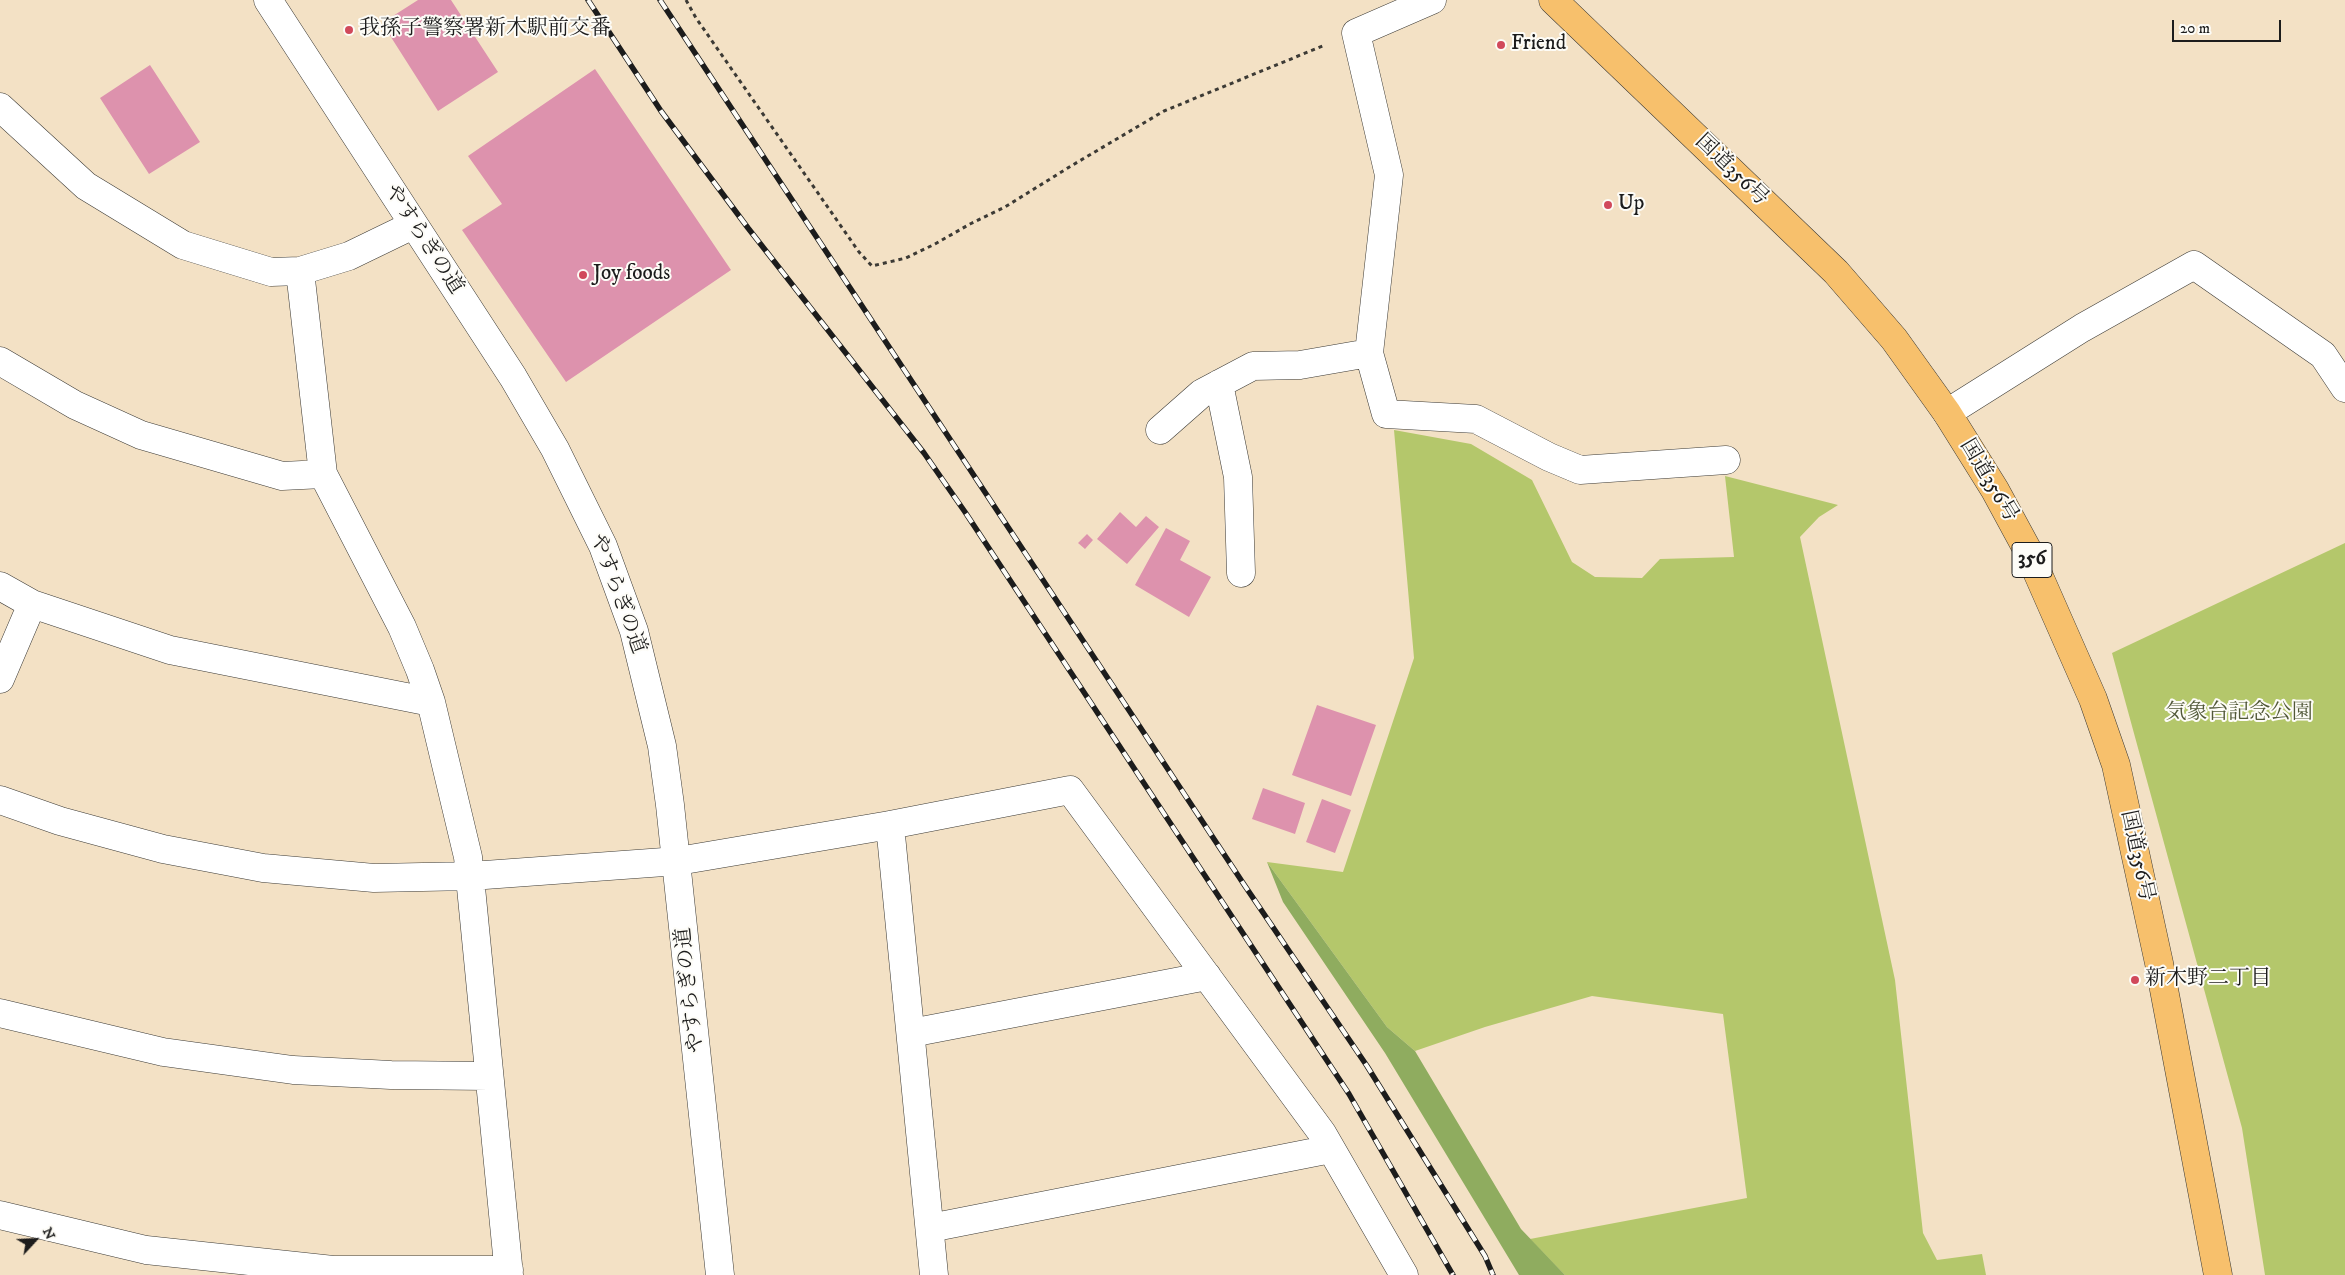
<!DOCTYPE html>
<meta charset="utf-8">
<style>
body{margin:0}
#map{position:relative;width:2345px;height:1275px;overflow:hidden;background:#f3e1c5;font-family:"IM FELL DW Pica",serif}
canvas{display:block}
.north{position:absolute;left:10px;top:1215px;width:50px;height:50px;-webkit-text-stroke:4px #fdfcf7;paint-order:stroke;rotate:65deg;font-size:14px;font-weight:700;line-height:20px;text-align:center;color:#1c1c1c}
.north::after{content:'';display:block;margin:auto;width:18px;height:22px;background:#1c1c1c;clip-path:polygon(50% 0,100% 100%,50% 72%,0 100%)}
.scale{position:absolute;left:2172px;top:20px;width:109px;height:22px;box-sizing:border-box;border:2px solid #1c1c1c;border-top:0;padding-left:6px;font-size:15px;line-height:18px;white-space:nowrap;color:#1c1c1c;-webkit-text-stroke:4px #fdfcf7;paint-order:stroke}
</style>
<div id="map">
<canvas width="2345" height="1275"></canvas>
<div class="north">N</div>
<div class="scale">20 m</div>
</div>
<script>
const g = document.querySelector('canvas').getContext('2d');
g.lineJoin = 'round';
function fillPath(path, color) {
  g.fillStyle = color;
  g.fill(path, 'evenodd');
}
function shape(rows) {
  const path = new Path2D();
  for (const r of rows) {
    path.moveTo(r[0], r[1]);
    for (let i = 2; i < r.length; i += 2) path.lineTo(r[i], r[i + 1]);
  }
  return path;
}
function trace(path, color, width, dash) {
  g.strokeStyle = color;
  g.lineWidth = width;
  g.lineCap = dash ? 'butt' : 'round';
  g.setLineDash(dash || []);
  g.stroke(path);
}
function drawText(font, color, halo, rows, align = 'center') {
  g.font = font + ' "IM FELL DW Pica","Noto Serif JP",serif';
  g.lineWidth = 4;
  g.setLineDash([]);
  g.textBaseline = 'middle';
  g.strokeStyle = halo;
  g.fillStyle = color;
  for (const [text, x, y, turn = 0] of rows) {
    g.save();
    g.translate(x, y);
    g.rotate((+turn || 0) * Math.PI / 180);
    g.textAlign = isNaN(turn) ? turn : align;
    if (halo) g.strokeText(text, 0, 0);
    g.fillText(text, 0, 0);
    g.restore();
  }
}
fillPath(shape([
 [1394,430,1471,444,1532,480,1572,562,1595,577,1642,578,1660,559,1734,557,1725,476,1838,505,1819,517,1800,537,1895,980,1923,1233,1937,1260,1982,1254,1986,1275,1565,1275,1530,1239,1747,1198,1723,1014,1592,996,1485,1027,1415,1051,1387,1027,1267,862,1343,872,1414,658],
 [2345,543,2345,1275,2265,1275,2242,1128,2112,653]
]), '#b4c76b');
fillPath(shape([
 [1267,862,1387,1027,1415,1051,1521,1229,1565,1275,1519,1275,1385,1053,1283,902]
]), '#8fac5f');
fillPath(shape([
 [418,0,451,0,498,72,438,111,382,23],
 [150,65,200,142,149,174,100,98],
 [595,69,731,270,566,382,462,230,502,204,468,156],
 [1120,512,1136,527,1146,516,1159,527,1127,564,1097,539],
 [1166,528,1190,541,1180,560,1211,577,1189,617,1135,585],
 [1087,534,1093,540,1085,549,1078,543],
 [1317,705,1376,725,1351,796,1292,775],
 [1263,788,1305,803,1295,834,1252,819],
 [1322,799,1351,810,1335,853,1306,842]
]), '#dd92ad');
const minor = shape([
 [1432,0,1356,33,1389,175,1369,353,1386,414,1476,419,1549,457,1580,470,1726,460],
 [0,107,86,186,183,245,271,272,300,271,349,256,413,225],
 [300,271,323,474,402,627,420,670,431,702,468,857,509,1275],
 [0,361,75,405,141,435,282,476,323,474],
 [1219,384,1238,477,1241,573],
 [1947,413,2082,328,2194,265,2323,355,2345,388],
 [1160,430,1202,393,1253,366,1300,365,1369,353],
 [0,586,32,604,170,650,431,702],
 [0,679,32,604],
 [0,800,60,821,163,849,263,868,374,878,471,876,678,861,890,825,1070,790,1322,1133,1404,1275],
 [890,825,934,1275],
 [0,1013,163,1052,293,1070,391,1075,489,1076],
 [911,1033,1207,976],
 [0,1215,146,1250,333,1270,509,1270],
 [930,1228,1331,1149]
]);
const tertiary = shape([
 [268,0,513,377,555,449,603,546,634,631,662,746,670,805,720,1275]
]);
const trunk = shape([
 [1553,0,1836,272,1894,339,1947,413,1995,490,2027,549,2093,699,2116,765,2159,963,2218,1275]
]);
trace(minor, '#3c3a35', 29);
trace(tertiary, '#3c3a35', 29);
trace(trunk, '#3c3a35', 29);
trace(shape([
 [686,0,696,18,859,252,872,266,906,258,935,244,970,224,1005,207,1071,166,1164,111,1325,45]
]), '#3c3a35', 3, [4, 4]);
trace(minor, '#fff', 28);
trace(tertiary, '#fff', 28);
trace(trunk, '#f7c06c', 28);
const rail = shape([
 [588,0,661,111,748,228,924,453,965,512,1349,1094,1453,1275],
 [660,0,1245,886,1367,1066,1485,1256,1493,1275]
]);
trace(rail, '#1c1c1c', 5.5);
trace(rail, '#fdfcf7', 4, [11]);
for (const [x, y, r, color] of [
 [349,30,5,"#d1495b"],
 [1501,45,5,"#d1495b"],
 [1608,205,5,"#d1495b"],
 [583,275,5,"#d1495b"],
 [2135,980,5,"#d1495b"]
]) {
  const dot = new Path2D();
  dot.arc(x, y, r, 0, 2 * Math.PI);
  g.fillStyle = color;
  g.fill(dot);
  trace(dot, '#fdfcf7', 2);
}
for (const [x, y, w] of [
 [2032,560,40]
]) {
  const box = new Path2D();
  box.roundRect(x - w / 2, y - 17.5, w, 35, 4);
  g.fillStyle = '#fdfcf7';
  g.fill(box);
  trace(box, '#1c1c1c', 1);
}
drawText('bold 20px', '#1c1c1c', null, [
 ["356",2032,560]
]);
drawText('21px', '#1c1c1c', '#fdfcf7', [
 ["我孫子警察署新木駅前交番",359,30],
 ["Friend",1511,45],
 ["Up",1618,205],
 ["Joy foods",593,275],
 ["新木野二丁目",2145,980]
], 'left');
drawText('21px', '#1c1c1c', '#fdfcf7', [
 ["国道356号",1731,171,44],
 ["やすらぎの道",423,240,57],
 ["国道356号",1988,481,59],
 ["やすらぎの道",617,594,70],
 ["国道356号",2136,856,78],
 ["やすらぎの道",691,990,-96]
]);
drawText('21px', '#515838', '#fdfcf7', [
 ["気象台記念公園",2239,714]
]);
</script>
